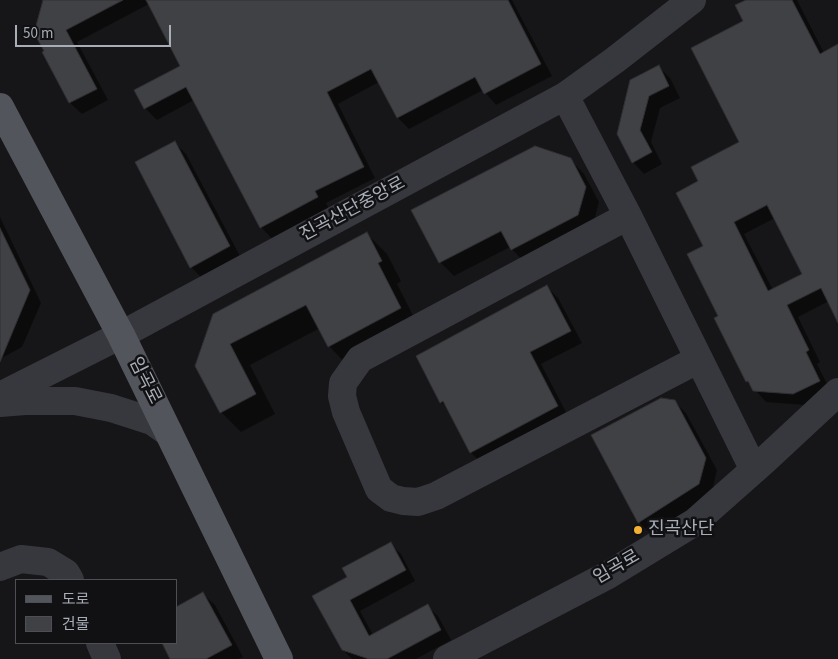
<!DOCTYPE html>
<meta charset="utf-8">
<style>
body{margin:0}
#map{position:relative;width:838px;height:659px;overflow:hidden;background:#161618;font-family:"Source Sans 3","Noto Sans KR",sans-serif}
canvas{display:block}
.legend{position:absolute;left:15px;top:579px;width:162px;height:65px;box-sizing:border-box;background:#111113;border:1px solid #4d4f55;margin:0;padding:6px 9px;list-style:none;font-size:15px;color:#a8adb8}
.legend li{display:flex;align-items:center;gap:10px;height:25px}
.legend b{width:25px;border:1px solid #4d4f55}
.scale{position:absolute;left:15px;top:25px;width:156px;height:22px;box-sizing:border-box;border:2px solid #a8adb8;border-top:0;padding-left:6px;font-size:15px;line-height:18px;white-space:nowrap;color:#a8adb8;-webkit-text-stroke:4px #111113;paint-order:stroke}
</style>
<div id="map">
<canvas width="838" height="659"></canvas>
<ul class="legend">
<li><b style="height:6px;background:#53555c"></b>도로</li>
<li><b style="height:14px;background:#404145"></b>건물</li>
</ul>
<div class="scale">50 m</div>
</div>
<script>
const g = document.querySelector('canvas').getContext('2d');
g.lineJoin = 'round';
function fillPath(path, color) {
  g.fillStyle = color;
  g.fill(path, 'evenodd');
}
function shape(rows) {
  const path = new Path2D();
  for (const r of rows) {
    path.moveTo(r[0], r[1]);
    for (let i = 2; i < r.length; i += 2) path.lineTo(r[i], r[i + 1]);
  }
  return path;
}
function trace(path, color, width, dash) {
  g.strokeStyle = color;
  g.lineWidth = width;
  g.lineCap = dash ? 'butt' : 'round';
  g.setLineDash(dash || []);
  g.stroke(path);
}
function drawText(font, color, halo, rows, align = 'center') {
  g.font = font + ' "Source Sans 3","Noto Sans KR",sans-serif';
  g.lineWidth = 5;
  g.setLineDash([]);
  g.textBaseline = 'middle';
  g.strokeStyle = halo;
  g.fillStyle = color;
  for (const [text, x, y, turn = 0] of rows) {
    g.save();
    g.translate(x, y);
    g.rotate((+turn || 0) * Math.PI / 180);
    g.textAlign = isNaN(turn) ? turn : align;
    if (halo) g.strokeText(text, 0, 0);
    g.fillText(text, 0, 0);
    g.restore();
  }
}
fillPath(shape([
 [45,0,512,0,552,76,496,105,483,90,409,129,398,118,379,82,338,104,375,178,326,203,329,209,272,239,261,227,194,100,157,120,145,108,182,66,149,4,77,42,108,100,82,114,70,103,44,52,46,51],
 [748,0,797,0,824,53,838,46,838,314,829,301,798,317,820,362,817,364,831,392,805,405,766,402,747,381,720,317,704,246,699,182,741,143,745,21],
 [775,218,804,274,773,290,744,234],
 [658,66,670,78,680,98,660,108,651,142,662,164,644,174,633,162,618,134],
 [175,143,186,154,241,258,203,279,191,267],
 [570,159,584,174,599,202,592,229,526,264,510,247,454,276,440,262],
 [0,217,41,303,22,347,2,358,0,356],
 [367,234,387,254,401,281,397,284,420,329,349,367,329,346,320,328,250,365,275,414,241,432,221,412,196,366],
 [547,287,558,298,582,343,541,364,569,418,483,464,471,453,449,409,441,402],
 [674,401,686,413,717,470,711,496,651,534,639,522],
 [390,544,401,554,415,581,360,611,373,635,427,606,438,616,451,640,416,659,352,659,343,650,349,577],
 [203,594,215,605,243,657,238,659,172,659,163,643,176,643]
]), '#0007');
const building = shape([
 [43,0,123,0,66,30,97,89,69,103,42,52,44,51,34,33,43,0],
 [146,0,508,0,541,64,484,94,475,77,397,118,371,69,327,92,364,167,315,191,318,197,260,228,186,87,144,109,134,90,180,66,146,0],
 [746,0,792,0,820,54,838,44,838,323,821,288,787,305,809,350,806,352,820,381,793,394,753,391,748,381,746,382,714,318,718,316,687,254,703,246,676,193,698,181,691,167,739,142,691,48,743,21,735,5,746,0],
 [767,205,802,274,768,291,734,222,767,205],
 [659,65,669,86,649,96,640,130,652,152,632,163,617,134,630,80,659,65],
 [175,141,230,246,190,268,135,162,175,141],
 [535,146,571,158,586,187,578,215,511,250,501,231,439,263,411,210,535,146],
 [0,228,30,290,0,362,0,228],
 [367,232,382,261,378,263,401,308,328,347,306,305,230,344,256,394,220,413,195,366,213,314,367,232],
 [547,285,571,331,530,352,558,406,470,453,443,401,440,403,416,356,547,285],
 [661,398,675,400,706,458,699,484,638,523,591,435,661,398],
 [391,542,406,570,350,600,369,636,428,604,441,630,387,659,369,659,342,650,312,596,347,577,342,568,391,542],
 [203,592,232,645,206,659,170,659,162,643,176,643,176,607,203,592]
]);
fillPath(building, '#404145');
trace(building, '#303034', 1);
trace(shape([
 [565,96,628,216,754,470],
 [628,216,360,359,343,383,342,396,346,412,379,489,391,498,403,501,418,502,436,496,699,359],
 [0,396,121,335,565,96,615,60,692,0],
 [0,403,25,401,75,401,111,408,139,417,152,421,169,433],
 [0,567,21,559,48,562,66,573,70,580],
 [100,643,107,659],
 [447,659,608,575,695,522,765,460,838,392]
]), '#37383d', 28);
trace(shape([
 [0,107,121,335,279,659]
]), '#53555c', 28);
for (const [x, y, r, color] of [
 [638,530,5,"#f2b134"]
]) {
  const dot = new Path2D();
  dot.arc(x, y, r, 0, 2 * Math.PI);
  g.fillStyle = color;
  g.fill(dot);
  trace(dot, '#111113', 2);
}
drawText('18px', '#a8adb8', '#111113', [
 ["진곡산단중앙로",353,210,-28],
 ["임곡로",144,381,63],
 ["임곡로",617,568,-30]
]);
drawText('18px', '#a8adb8', '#111113', [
 ["진곡산단",648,530]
], 'left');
</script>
